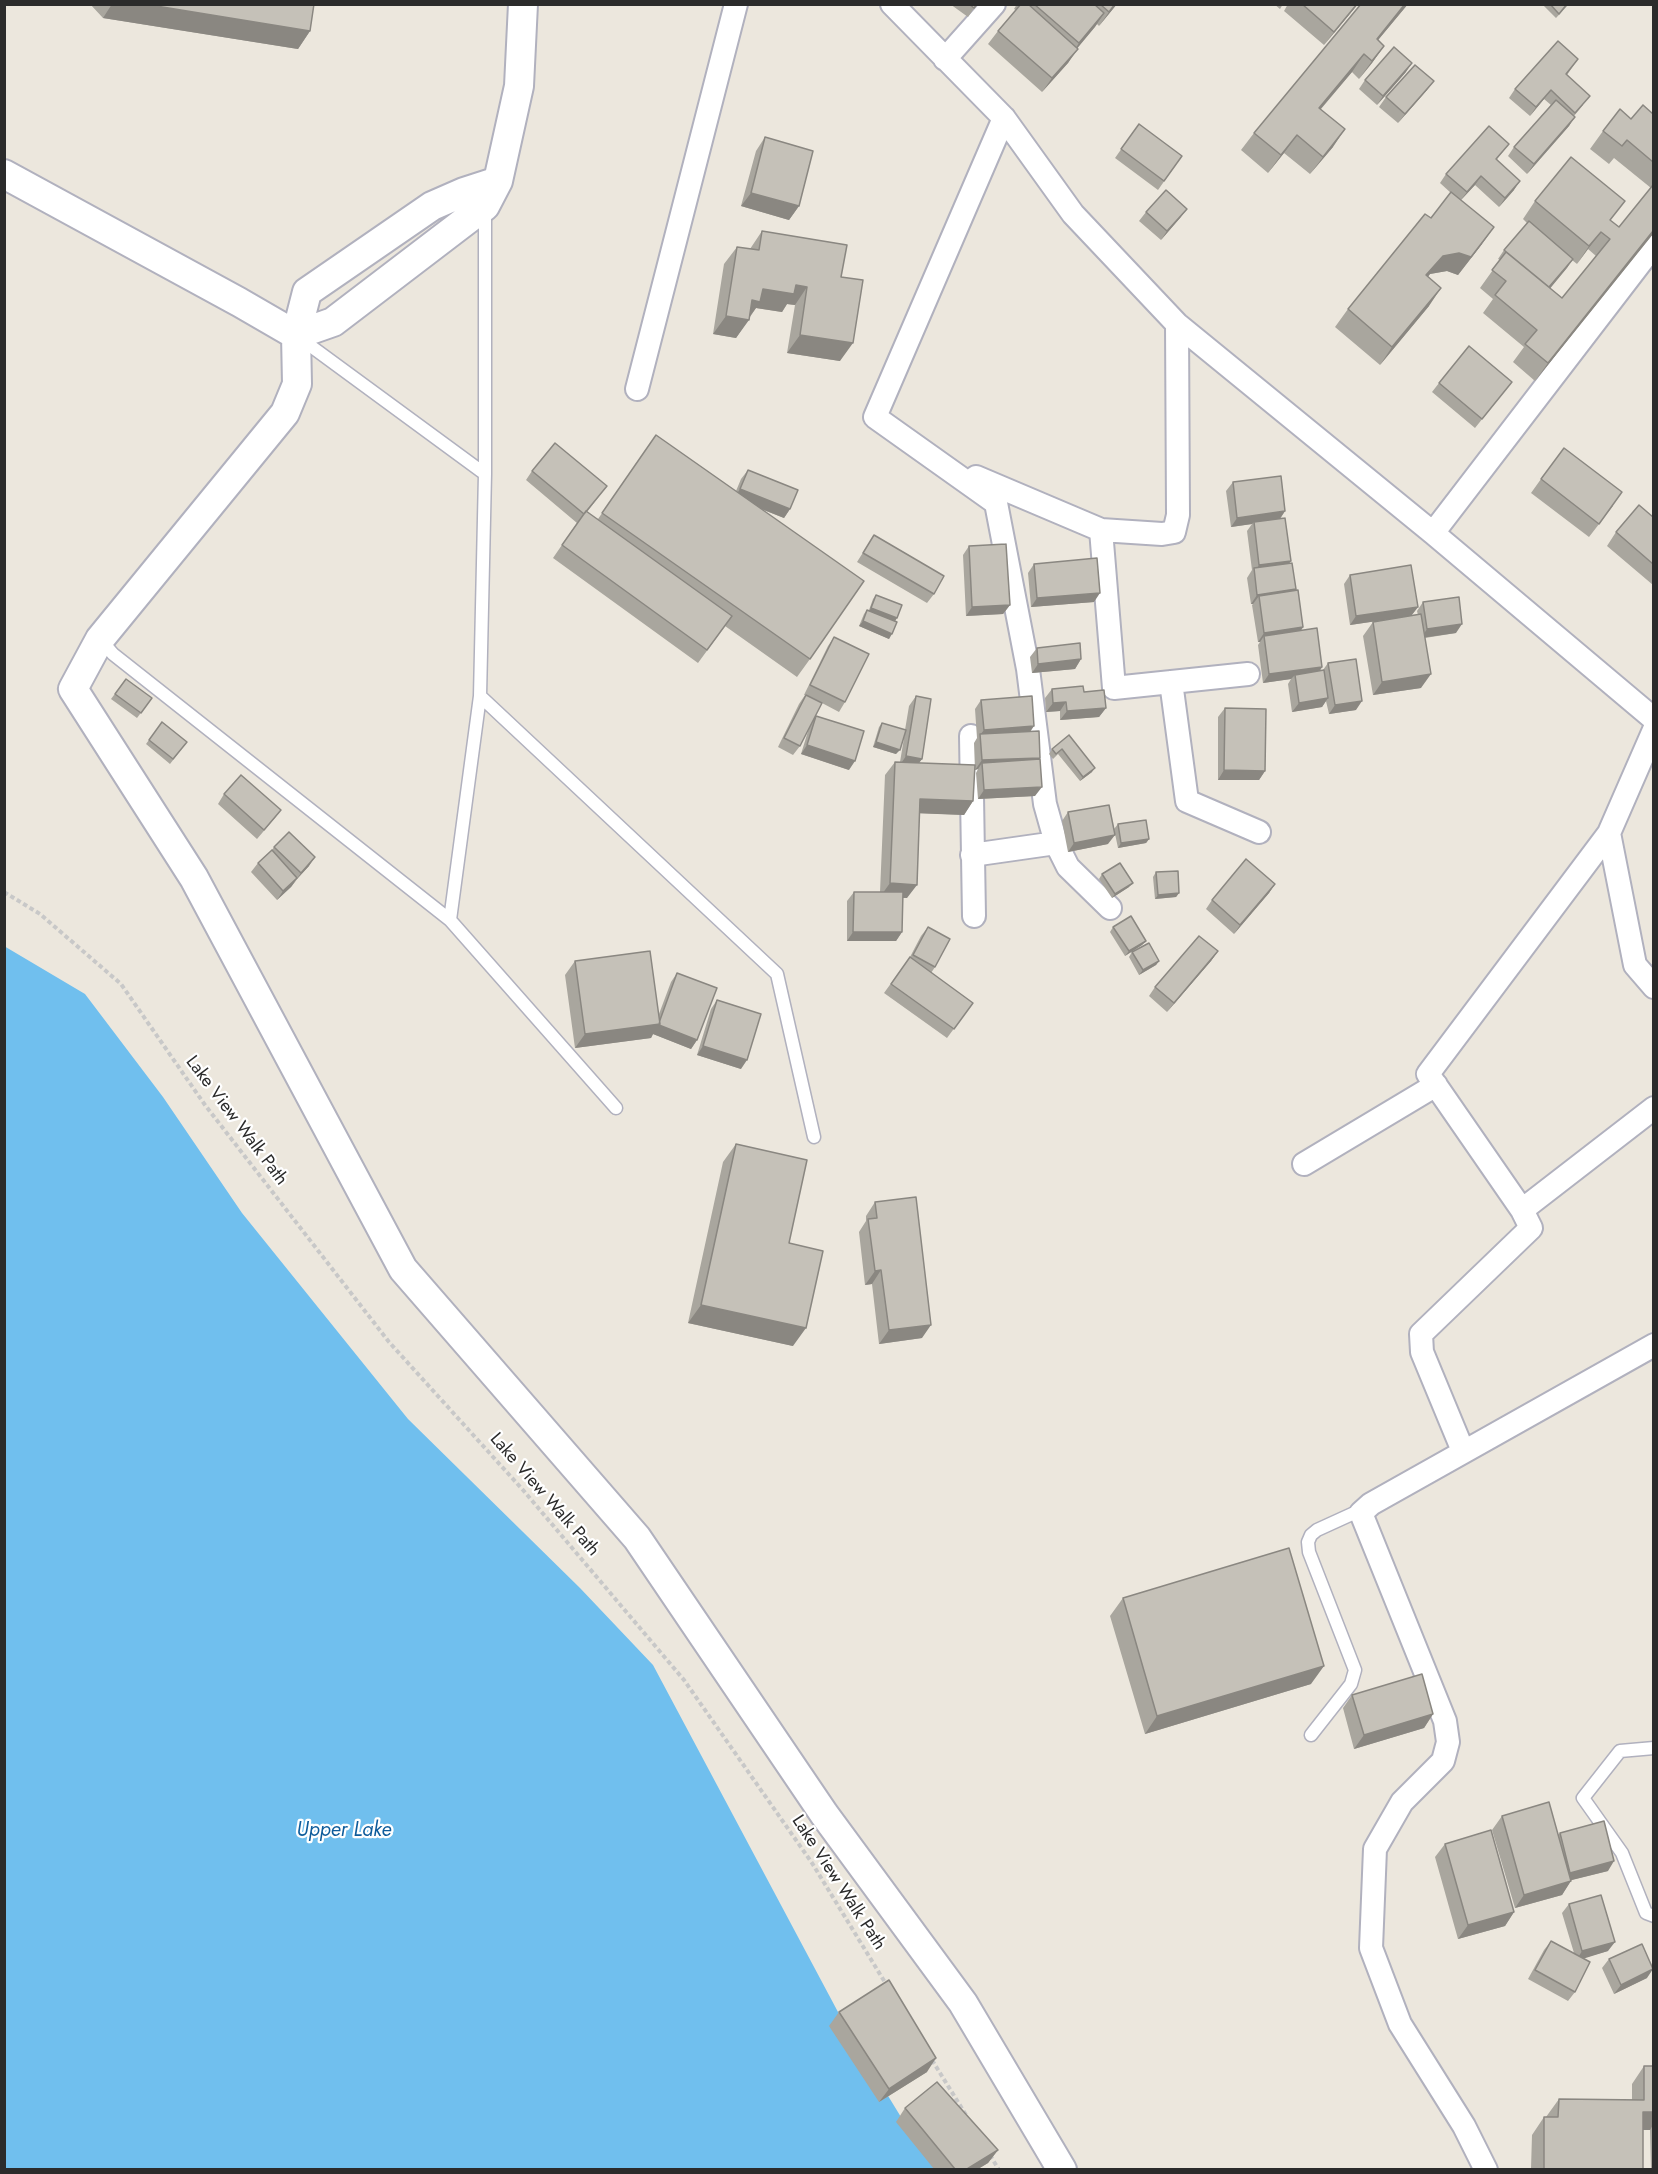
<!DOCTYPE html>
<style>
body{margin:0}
#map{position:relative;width:1658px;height:2174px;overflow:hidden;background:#ece7dd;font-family:Jost,sans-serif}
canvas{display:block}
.frame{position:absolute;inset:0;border:6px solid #2b2b2b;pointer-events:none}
</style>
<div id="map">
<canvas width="1658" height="2174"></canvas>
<div class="frame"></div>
</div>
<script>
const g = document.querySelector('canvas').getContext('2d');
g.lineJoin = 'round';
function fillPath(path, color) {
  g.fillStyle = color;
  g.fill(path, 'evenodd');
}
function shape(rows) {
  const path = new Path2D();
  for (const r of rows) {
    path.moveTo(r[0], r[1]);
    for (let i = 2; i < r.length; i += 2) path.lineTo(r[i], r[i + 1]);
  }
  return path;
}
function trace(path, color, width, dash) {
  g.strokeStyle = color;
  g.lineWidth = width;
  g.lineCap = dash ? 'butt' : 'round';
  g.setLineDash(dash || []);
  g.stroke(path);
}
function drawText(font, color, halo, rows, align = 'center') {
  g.font = font + ' Jost,sans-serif';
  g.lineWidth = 4.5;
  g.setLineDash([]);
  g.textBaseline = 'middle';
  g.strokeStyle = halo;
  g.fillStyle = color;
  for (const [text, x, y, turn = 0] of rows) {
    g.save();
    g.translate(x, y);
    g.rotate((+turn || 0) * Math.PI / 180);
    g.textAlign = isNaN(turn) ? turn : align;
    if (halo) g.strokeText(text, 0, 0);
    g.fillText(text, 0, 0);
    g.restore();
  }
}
fillPath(shape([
 [4,946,85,994,163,1097,242,1213,408,1419,580,1588,653,1665,846,2027,904,2122,962,2169,5,2169]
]), '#70bfee');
const service = shape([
 [297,336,485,474],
 [100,639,113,654,450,920,616,1108],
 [480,696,777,974,814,1137],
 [450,920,480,696,485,474,485,210],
 [1311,1735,1351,1684,1355,1670,1309,1552,1308,1542,1311,1535,1317,1530,1363,1509],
 [1654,1748,1620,1751,1583,1798,1622,1853,1646,1913,1654,1916]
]);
const minor = shape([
 [892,4,1004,118,1073,214,1177,324,1433,533,1654,719],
 [945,59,994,4],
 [1004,118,875,417,996,503,1028,669,1045,804,1056,843,1068,867,1110,908],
 [1177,324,1178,515,1174,532,1162,534,1101,530,1114,688,1248,674],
 [637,389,736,4],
 [976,477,1101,530],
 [1433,533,1654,245],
 [1171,682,1187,801,1259,832],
 [971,736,974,916],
 [1609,833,1635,965,1654,987],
 [972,855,1056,843],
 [1304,1164,1436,1085],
 [1522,1210,1654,1108],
 [1463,1451,1422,1352,1421,1334,1531,1228,1522,1210,1428,1074,1609,833,1654,730],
 [1486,2170,1464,2126,1400,2024,1371,1948,1375,1849,1402,1802,1443,1761,1448,1742,1445,1721,1361,1513,1371,1504,1654,1345]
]);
const tertiary = shape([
 [4,174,239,302,296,335],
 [498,181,464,192,432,206,307,292,296,335,297,384,285,413,100,639,73,689,194,878,403,1269,637,1538,824,1814,963,2003,1062,2170],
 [296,335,333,322,485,206,498,181,519,86,523,4]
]);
trace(service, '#b1b1be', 15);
trace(minor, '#b1b1be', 26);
trace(tertiary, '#b1b1be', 32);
trace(shape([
 [4,892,40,914,121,984,205,1105,389,1342,523,1490,684,1680,812,1863,886,1984],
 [932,2060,966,2115],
 [990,2155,999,2170]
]), '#c8c8c8', 4, [4.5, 3]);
trace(service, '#fff', 12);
trace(minor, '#fff', 22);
trace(tertiary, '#fff', 28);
fillPath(shape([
 [90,4,314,4,310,31,298,49,103,18],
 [950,4,977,4,968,17],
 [1017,4,1117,4,1099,26,1097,24,1077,48,1068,63,1042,92,988,44,998,31,1016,10,1014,9],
 [1274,4,1283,4,1280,9],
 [1288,4,1358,4,1324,45,1284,11],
 [1361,4,1408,4,1378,40,1384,46,1372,63,1359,79,1352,72,1321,109,1333,147,1310,174,1284,153,1268,173,1241,150,1254,133],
 [1542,4,1569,4,1556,18],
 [1578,59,1567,75,1583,105,1574,116,1569,126,1527,174,1508,156,1514,147,1551,105,1544,99,1530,116,1509,98,1515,89],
 [1406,72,1377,105,1359,89,1365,80],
 [1427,90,1398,123,1379,107,1386,97],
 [1653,114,1653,234,1535,381,1513,362,1524,347,1483,313,1493,299,1480,288,1500,260,1498,259,1504,250,1527,223,1523,219,1535,201,1611,221,1619,227,1651,188,1614,158,1609,164,1590,149,1603,131,1631,119],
 [1588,249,1596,256,1562,298,1550,288,1572,260,1577,264],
 [1139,124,1182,156,1158,190,1115,158],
 [765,137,799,206,789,220,741,206,756,151],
 [1509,144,1497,159,1514,190,1499,207,1475,185,1461,200,1482,244,1458,275,1447,271,1430,274,1428,277,1429,306,1380,365,1335,327,1348,309,1431,218,1451,193,1440,183,1446,174],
 [1187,209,1180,218,1161,240,1139,221,1146,212],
 [762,231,841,277,840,361,787,353,795,305,787,304,782,312,756,308,736,338,713,334,724,264,737,247,750,249],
 [1512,382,1475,428,1432,392,1439,383],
 [656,435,736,491,741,479,748,470,790,509,784,518,761,509,810,659,797,677,725,626,698,663,553,558,577,523,526,480,532,471,607,486,587,512,598,519],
 [1541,479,1613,506,1589,537,1531,493],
 [1233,482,1285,511,1280,519,1291,561,1289,563,1303,627,1301,631,1322,667,1320,671,1323,670,1328,663,1356,710,1329,714,1326,701,1322,707,1292,712,1288,684,1291,679,1263,683,1258,645,1260,642,1258,642,1252,605,1253,604,1251,604,1247,578,1252,570,1247,531,1252,524,1231,527,1226,491],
 [1653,517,1653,585,1607,546,1616,532],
 [874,535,934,594,927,603,857,562],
 [969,546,1010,605,1003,614,966,616,963,555],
 [1034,564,1094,602,1031,607,1028,573],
 [1350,575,1418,607,1411,616,1350,625,1344,584],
 [876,595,895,621,889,639,859,626,864,614,867,610,869,610,873,599],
 [1423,602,1456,633,1425,638,1421,688,1373,695,1363,636,1373,622,1418,615,1417,611],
 [834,637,845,702,839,712,822,703,811,723,816,716,849,770,801,754,809,728,800,746,793,755,778,747,799,704,805,695,804,695,828,646],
 [1037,648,1081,659,1075,669,1032,673,1030,657],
 [126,679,152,698,137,718,111,699],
 [1052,689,1084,692,1106,708,1099,717,1060,720,1060,711,1046,712,1045,698],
 [916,696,922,759,919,763,973,801,964,815,920,813,907,898,903,898,902,932,896,941,847,941,847,901,854,892,880,892,885,775,895,762,900,762,905,732,896,754,873,747,879,727,882,723,905,730,909,706],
 [981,700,1031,731,1040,758,1039,760,1035,796,978,799,976,773,978,769,975,770,974,743,977,738,975,709],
 [1225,708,1265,771,1259,780,1218,780,1218,717],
 [162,722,187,742,170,764,146,744],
 [1069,735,1092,772,1080,781,1058,754,1053,759,1049,754,1052,749],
 [224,794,281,810,274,819,257,839,218,804],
 [1068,812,1108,844,1068,852,1062,821],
 [1118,824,1149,839,1146,843,1118,848,1114,829],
 [274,847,309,866,297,879,291,887,277,900,251,872,258,863,272,850],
 [1156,872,1179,893,1176,897,1155,899,1153,877],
 [1102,874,1129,887,1112,898,1099,879],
 [1275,884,1269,893,1234,934,1206,909,1212,900],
 [928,927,935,967,931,973,973,1003,947,1038,884,993,910,957,921,936],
 [1113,927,1146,941,1142,945,1125,956,1110,932],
 [1218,951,1211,961,1167,1012,1149,996,1155,987],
 [1132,952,1159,961,1156,965,1139,975,1129,957],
 [575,961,659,1014,671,982,677,973,697,1040,691,1049,653,1034,651,1038,575,1048,565,975],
 [717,1000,741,1069,697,1055,711,1009],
 [736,1144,789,1243,793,1346,688,1323,723,1162],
 [875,1202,922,1338,879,1344,872,1284,865,1285,859,1232,866,1221,866,1216],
 [1123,1598,1311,1684,1145,1734,1110,1616],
 [1352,1695,1433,1714,1424,1728,1354,1749,1343,1708],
 [1502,1816,1558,1835,1560,1833,1608,1871,1571,1880,1562,1895,1515,1908,1492,1830],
 [1445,1844,1514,1912,1505,1926,1458,1939,1435,1857],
 [1569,1904,1608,1951,1583,1958,1575,1992,1568,2001,1528,1979,1544,1950,1551,1941,1574,1953,1562,1913],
 [1609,1959,1647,1978,1614,1994,1602,1968],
 [839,2012,927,2072,879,2102,829,2026],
 [1644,2066,1653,2066,1653,2169,1651,2169,1650,2130,1643,2130,1643,2169,1531,2169,1532,2135,1544,2117,1546,2117,1559,2099,1632,2100,1632,2084],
 [905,2108,998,2150,988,2163,978,2169,934,2169,896,2122]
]), '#a9a69e');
fillPath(shape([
 [112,4,144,4,310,31,298,49,103,18],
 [1115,4,1117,4,1099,26,1109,12],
 [1357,4,1358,4,1324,45,1334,32],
 [1405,4,1408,4,1364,57,1377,39],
 [1104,13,1095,27,1070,57,1079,43],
 [1384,46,1372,63,1359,79,1372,61],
 [1078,49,1068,63,1042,92,1052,78],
 [1364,54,1352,72,1307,125,1319,108],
 [1412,63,1406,72,1377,105,1383,96],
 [1434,81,1427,90,1398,123,1405,114],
 [1551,90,1544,99,1530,116,1536,107],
 [1575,117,1569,126,1527,174,1534,164],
 [1345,129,1333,147,1310,174,1323,157],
 [1297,135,1284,153,1268,173,1281,155],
 [1481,176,1475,185,1460,201,1467,192],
 [1520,181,1514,190,1499,207,1505,198],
 [751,193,799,206,789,220,741,206],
 [1187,209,1180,218,1161,240,1167,231],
 [1494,227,1482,244,1458,275,1447,271,1430,274,1414,293,1426,275,1443,256],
 [1653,231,1653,234,1535,381,1548,363],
 [1601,232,1588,249,1577,264,1589,246],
 [1573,259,1567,268,1543,297,1549,288],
 [796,285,807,287,795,305,787,304,782,312,756,308,748,319,752,300,763,289],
 [1441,288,1429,306,1380,365,1392,347],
 [726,316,749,320,736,338,713,334],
 [800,335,853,343,840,361,787,353],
 [740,489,790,509,784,518,734,498],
 [1285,511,1279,520,1254,522,1252,524,1231,527,1237,518],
 [1291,561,1284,570,1254,573,1259,565],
 [1296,589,1289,598,1259,596,1253,604,1251,604,1257,595],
 [1100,593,1094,602,1031,607,1037,598],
 [1010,605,1003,614,966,616,972,607],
 [1418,607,1411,616,1350,625,1356,616],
 [871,608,897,618,894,623,868,613],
 [863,621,892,634,889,639,859,626],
 [1462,624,1456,633,1421,638,1427,629],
 [1303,627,1297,636,1264,636,1260,642,1258,642,1264,633],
 [1081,659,1075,669,1032,673,1038,664],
 [1322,667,1316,676,1295,675,1291,679,1263,683,1269,674],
 [1431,674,1421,688,1373,695,1382,682],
 [1328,698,1322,707,1292,712,1299,703],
 [1362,701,1356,710,1329,714,1335,705],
 [1066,702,1060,711,1046,712,1053,703],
 [1106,708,1099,717,1060,720,1067,711],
 [1034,726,1028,735,980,735,984,730],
 [876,742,900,750,896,754,873,747],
 [807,745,855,761,849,770,801,754],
 [906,756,922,759,915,768,900,765],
 [1040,758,1034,767,982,763,978,769,975,770,982,760],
 [1095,768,1092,772,1080,781,1083,777],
 [1224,770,1265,771,1259,780,1218,780],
 [1042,787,1035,796,978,799,984,790],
 [920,799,973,801,964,815,911,813],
 [1115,835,1108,844,1068,852,1074,843],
 [1149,839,1146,843,1118,848,1121,843],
 [315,857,309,866,297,879,291,887,277,900,283,891,296,880,301,873],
 [890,883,917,885,907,898,880,897],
 [1133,883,1129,887,1112,898,1115,894],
 [1275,884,1269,893,1234,934,1240,925],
 [1179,893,1176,897,1155,899,1158,895],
 [853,932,902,932,896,941,847,941],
 [1146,941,1142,945,1125,956,1129,951],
 [1218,951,1211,961,1167,1012,1174,1003],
 [1159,961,1156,965,1139,975,1143,970],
 [660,1024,697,1040,691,1049,653,1034,651,1038,575,1048,585,1034],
 [703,1046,747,1060,741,1069,697,1055],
 [881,1270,872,1284,865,1285,875,1271],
 [701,1305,806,1328,793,1346,688,1323],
 [931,1325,922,1338,879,1344,889,1330],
 [1324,1666,1311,1684,1145,1734,1157,1716],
 [1433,1714,1424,1728,1354,1749,1364,1735],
 [1614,1861,1608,1871,1564,1882,1570,1873],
 [1571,1881,1562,1895,1515,1908,1524,1895],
 [1514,1912,1505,1926,1458,1939,1468,1925],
 [1615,1942,1608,1951,1576,1961,1582,1951],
 [1653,1969,1647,1978,1614,1994,1621,1985],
 [936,2058,927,2072,879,2102,889,2089],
 [1643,2112,1653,2112,1653,2125,1650,2130,1631,2130],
 [998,2150,988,2163,978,2169,967,2169]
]), '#8a8781');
const building = shape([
 [144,4,314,4,310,31,144,4],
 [969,4,977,4,974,8,969,4],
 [1021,4,1028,4,1078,49,1052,78,998,31,1021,4],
 [1034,4,1094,4,1104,13,1079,43,1034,4],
 [1100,4,1115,4,1109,12,1100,4],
 [1302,4,1357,4,1334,32,1302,4],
 [1361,4,1405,4,1377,39,1384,46,1372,61,1364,54,1319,108,1345,129,1323,157,1297,135,1281,155,1254,133,1361,4],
 [1550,4,1567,4,1559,14,1550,4],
 [1558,41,1578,59,1566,74,1590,96,1575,113,1551,90,1536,107,1515,89,1558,41],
 [1394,47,1412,63,1383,96,1365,80,1394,47],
 [1415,65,1434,81,1405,114,1386,97,1415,65],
 [1556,100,1575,117,1534,164,1514,147,1556,100],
 [1643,105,1653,114,1653,162,1627,140,1622,146,1603,131,1620,109,1631,119,1643,105],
 [1139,124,1182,156,1164,181,1121,149,1139,124],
 [1489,126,1509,144,1496,159,1520,181,1505,198,1481,176,1467,192,1446,174,1489,126],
 [765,137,813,151,799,206,751,193,765,137],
 [1571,157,1625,201,1610,220,1619,227,1653,185,1653,231,1548,363,1525,344,1537,330,1495,295,1506,281,1492,270,1506,252,1562,298,1610,239,1601,232,1589,246,1535,201,1571,157],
 [1166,190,1187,209,1167,231,1146,212,1166,190],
 [1451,192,1494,227,1471,257,1459,253,1443,256,1426,275,1441,288,1392,347,1348,309,1425,214,1431,218,1451,192],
 [1529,221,1573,259,1549,287,1504,250,1529,221],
 [762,231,847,245,841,277,863,280,853,343,800,335,807,287,796,285,794,294,763,289,760,302,752,300,749,320,726,316,737,247,759,250,762,231],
 [1469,346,1512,382,1482,419,1439,383,1469,346],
 [656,435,864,581,810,659,602,513,656,435],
 [555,443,607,486,584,514,532,471,555,443],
 [1564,448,1622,492,1599,524,1541,479,1564,448],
 [748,470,798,490,790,509,740,489,748,470],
 [1281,476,1285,511,1237,518,1233,482,1281,476],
 [1639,505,1653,517,1653,564,1616,532,1639,505],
 [586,511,732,616,707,650,562,545,586,511],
 [1285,518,1291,561,1259,565,1254,522,1285,518],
 [874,535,944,576,934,594,863,553,874,535],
 [1006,544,1010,605,972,607,969,546,1006,544],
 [1097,558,1100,593,1037,598,1034,564,1097,558],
 [1292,563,1296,589,1257,595,1254,568,1292,563],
 [1411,565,1418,607,1356,616,1350,575,1411,565],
 [1298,590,1303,627,1264,633,1259,596,1298,590],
 [876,595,902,605,897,618,871,608,876,595],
 [1459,597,1462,624,1427,629,1423,602,1459,597],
 [867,610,897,622,892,634,863,621,867,610],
 [1421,614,1431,674,1382,682,1373,622,1421,614],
 [1317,628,1322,667,1269,674,1264,636,1317,628],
 [834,637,869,654,845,702,810,685,834,637],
 [1080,643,1081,659,1038,664,1037,648,1080,643],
 [1356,659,1362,701,1335,705,1328,663,1356,659],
 [1324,670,1328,698,1299,703,1295,675,1324,670],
 [126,679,152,698,141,713,115,694,126,679],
 [1083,686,1084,692,1104,690,1106,708,1067,711,1066,702,1053,703,1052,689,1083,686],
 [806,695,822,703,800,746,784,738,806,695],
 [916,696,931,699,922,759,906,756,916,696],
 [1032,696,1034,726,984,730,981,700,1032,696],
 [1225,708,1266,709,1265,771,1224,770,1225,708],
 [816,716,864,731,855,761,807,745,816,716],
 [162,722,187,742,173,759,149,740,162,722],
 [882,723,906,730,900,750,876,742,882,723],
 [1039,731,1040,758,982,760,980,734,1039,731],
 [1069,735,1095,768,1083,777,1062,749,1056,754,1052,749,1069,735],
 [1040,759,1042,787,984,790,982,763,1040,759],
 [895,762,975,765,973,801,920,799,917,885,890,883,895,762],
 [241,775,281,810,264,830,224,794,241,775],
 [1109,805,1115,835,1074,843,1068,812,1109,805],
 [1146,820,1149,839,1121,843,1118,824,1146,820],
 [289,832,315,857,301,873,274,847,289,832],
 [272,850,297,878,283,891,258,863,272,850],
 [1246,859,1275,884,1240,925,1212,900,1246,859],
 [1120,863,1133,883,1115,894,1102,874,1120,863],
 [1178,871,1179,893,1158,895,1156,872,1178,871],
 [854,892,903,892,902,932,853,932,854,892],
 [1131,916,1146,941,1129,951,1113,927,1131,916],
 [928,927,950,939,935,967,913,955,928,927],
 [1199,936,1218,951,1174,1003,1155,987,1199,936],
 [1149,943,1159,961,1143,970,1132,952,1149,943],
 [650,951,660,1024,585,1034,575,961,650,951],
 [910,957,973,1003,954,1029,891,984,910,957],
 [677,973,717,988,697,1040,659,1025,660,1020,677,973],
 [717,1000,761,1014,747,1060,703,1046,717,1000],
 [736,1144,807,1160,789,1243,823,1251,806,1328,701,1305,736,1144],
 [916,1197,931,1325,889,1330,881,1270,875,1271,868,1219,877,1218,875,1202,916,1197],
 [1289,1548,1324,1666,1157,1716,1123,1598,1289,1548],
 [1422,1674,1433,1714,1364,1735,1352,1695,1422,1674],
 [1549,1802,1571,1881,1524,1895,1502,1816,1549,1802],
 [1604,1821,1614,1861,1570,1873,1560,1833,1604,1821],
 [1491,1830,1514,1912,1468,1925,1445,1844,1491,1830],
 [1601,1895,1615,1942,1582,1951,1569,1904,1601,1895],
 [1551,1941,1590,1962,1575,1992,1535,1970,1551,1941],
 [1642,1944,1653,1969,1621,1985,1609,1959,1642,1944],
 [889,1980,936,2058,889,2089,839,2012,889,1980],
 [1644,2066,1653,2066,1653,2112,1643,2112,1643,2169,1544,2169,1544,2117,1558,2117,1559,2099,1644,2100,1644,2066],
 [937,2082,998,2150,967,2169,955,2169,905,2108,937,2082]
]);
fillPath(building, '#c5c1b8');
trace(building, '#8a8781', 1.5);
drawText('18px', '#2b2b2b', '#fff', [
 ["Lake View Walk Path",236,1121,53],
 ["Lake View Walk Path",544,1495,49],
 ["Lake View Walk Path",838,1883,57]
]);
drawText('italic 20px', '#0e5c9b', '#fff', [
 ["Upper Lake",344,1831]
]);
</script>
